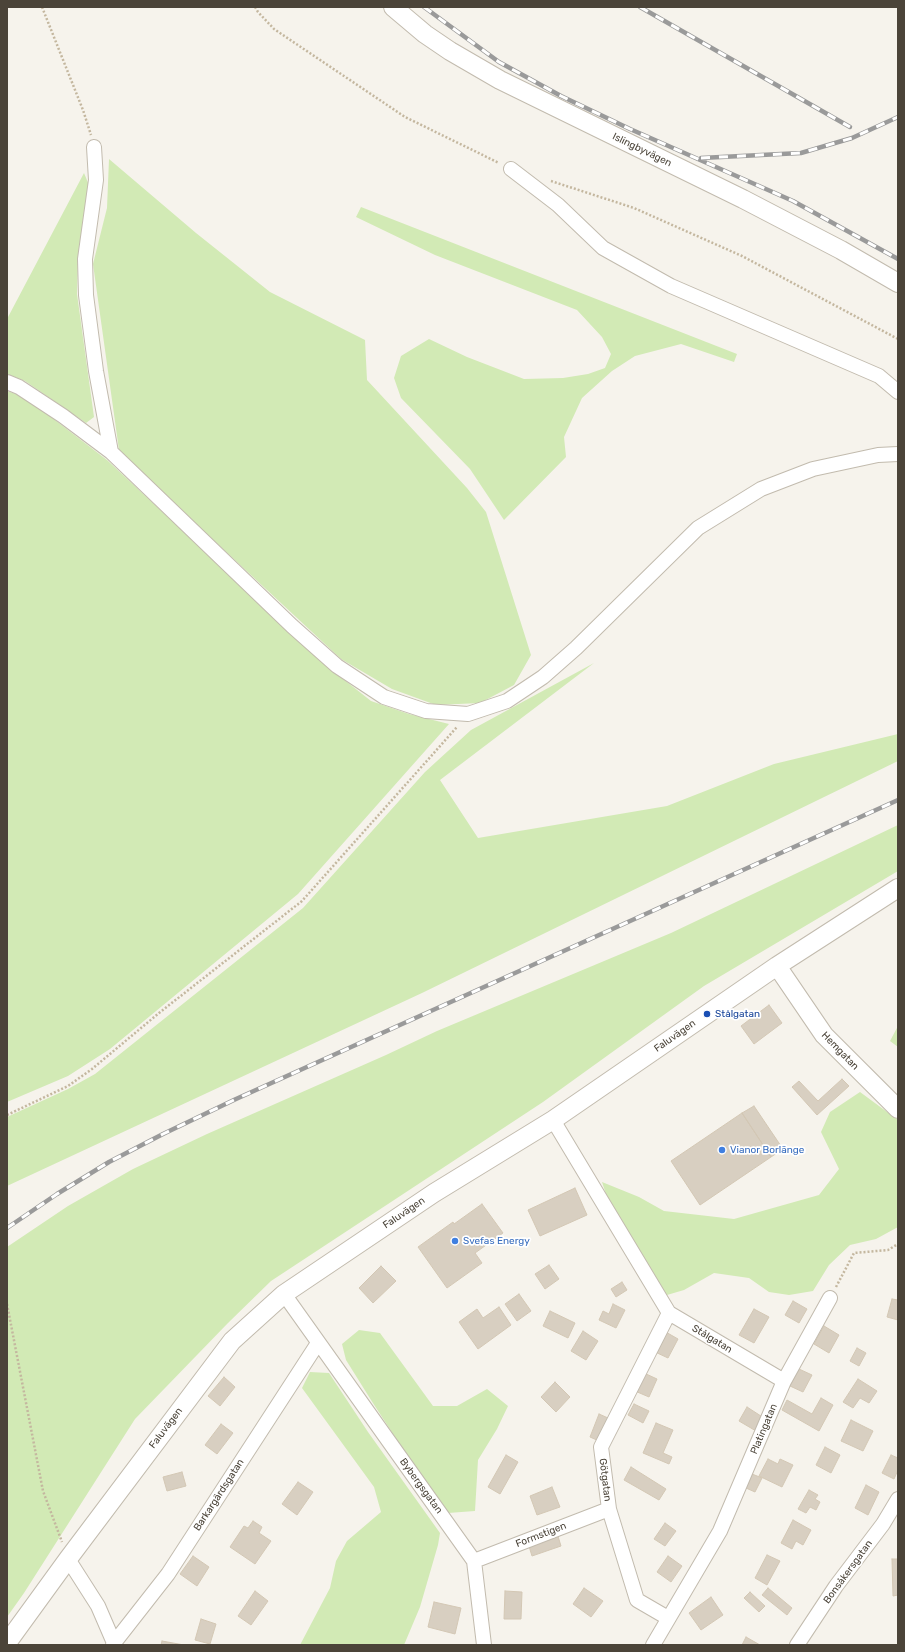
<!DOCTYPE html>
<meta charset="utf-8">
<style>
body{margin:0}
#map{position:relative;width:905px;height:1652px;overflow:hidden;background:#f6f3ec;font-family:Rubik,sans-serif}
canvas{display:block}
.frame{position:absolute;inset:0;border:8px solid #4b4439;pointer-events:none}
</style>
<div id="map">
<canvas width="905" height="1652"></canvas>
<div class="frame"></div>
</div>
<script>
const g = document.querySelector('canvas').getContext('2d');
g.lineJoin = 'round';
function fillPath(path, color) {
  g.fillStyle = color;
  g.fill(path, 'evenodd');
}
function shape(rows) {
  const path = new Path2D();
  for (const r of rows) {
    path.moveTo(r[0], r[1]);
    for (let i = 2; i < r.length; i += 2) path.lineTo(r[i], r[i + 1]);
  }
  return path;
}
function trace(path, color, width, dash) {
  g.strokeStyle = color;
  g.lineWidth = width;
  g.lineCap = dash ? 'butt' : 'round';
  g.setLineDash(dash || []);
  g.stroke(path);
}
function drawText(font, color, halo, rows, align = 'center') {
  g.font = font + ' Rubik,sans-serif';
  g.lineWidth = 3.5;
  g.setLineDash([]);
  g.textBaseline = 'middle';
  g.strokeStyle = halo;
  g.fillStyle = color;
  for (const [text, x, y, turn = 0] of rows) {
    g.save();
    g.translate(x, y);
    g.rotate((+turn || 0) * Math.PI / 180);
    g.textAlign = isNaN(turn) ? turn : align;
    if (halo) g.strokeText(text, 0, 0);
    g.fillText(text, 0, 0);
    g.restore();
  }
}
fillPath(shape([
 [109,159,196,233,270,292,365,340,367,380,467,488,486,512,531,655,514,685,480,703,436,705,392,689,341,659,135,467,119,450,93,264,107,208],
 [84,173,89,185,78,257,77,294,94,417,86,423,25,381,7,374,7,319],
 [361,207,737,354,734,362,681,344,635,356,612,371,582,398,564,437,566,457,504,520,470,469,401,398,394,378,401,356,429,339,467,357,524,379,563,378,588,374,605,368,611,354,602,337,577,310,435,255,356,217],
 [7,391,25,397,107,460,328,667,371,701,409,714,449,724,298,894,110,1049,68,1076,7,1102],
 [594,663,440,780,478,838,667,806,774,764,898,734,898,761,422,993,7,1186,7,1117,68,1089,95,1074,303,908,425,772,471,730],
 [898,825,898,871,704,986,543,1102,271,1281,228,1323,135,1419,24,1593,7,1617,7,1247,68,1206,133,1169,207,1134,386,1055,437,1031,671,933],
 [898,1026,898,1047,890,1041],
 [860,1092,898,1120,898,1227,876,1239,850,1245,829,1265,813,1291,789,1295,769,1292,749,1278,714,1273,684,1290,667,1295,652,1276,609,1203,602,1182,639,1197,664,1211,734,1219,819,1195,839,1169,821,1132,830,1112],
 [359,1330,380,1333,433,1406,457,1406,487,1389,508,1406,497,1429,478,1460,475,1511,448,1513,415,1468,371,1400,346,1360,342,1344],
 [310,1372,329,1373,368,1432,440,1533,438,1545,420,1607,404,1645,300,1645,330,1588,336,1561,347,1541,381,1512,374,1487,302,1388]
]), '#d2eab5');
const building = shape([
 [769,1005,782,1023,754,1044,741,1026,769,1005],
 [842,1079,849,1086,817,1115,792,1087,799,1081,818,1101,842,1079],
 [754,1106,783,1149,771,1157,742,1113,754,1106],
 [742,1113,771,1157,700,1205,671,1161,742,1113],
 [575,1188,587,1215,540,1236,528,1210,575,1188],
 [482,1204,503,1233,475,1253,482,1263,447,1288,418,1247,453,1222,454,1224,482,1204],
 [549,1265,559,1279,545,1289,535,1274,549,1265],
 [381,1266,396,1281,373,1303,359,1288,381,1266],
 [622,1282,627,1290,616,1297,611,1289,622,1282],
 [519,1294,531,1311,517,1321,505,1304,519,1294],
 [892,1299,898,1300,898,1320,887,1317,892,1299],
 [793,1301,807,1309,799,1323,785,1315,793,1301],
 [613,1304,625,1310,616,1328,599,1320,603,1311,609,1314,613,1304],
 [499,1307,511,1325,478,1349,459,1322,477,1309,483,1318,499,1307],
 [754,1309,769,1317,754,1343,739,1335,754,1309],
 [550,1311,575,1323,568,1338,543,1326,550,1311],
 [824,1326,839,1335,829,1353,814,1344,824,1326],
 [583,1331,598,1341,586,1360,571,1351,583,1331],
 [664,1331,678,1339,668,1358,653,1351,664,1331],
 [857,1348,866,1353,859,1366,850,1361,857,1348],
 [799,1369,812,1375,803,1392,790,1386,799,1369],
 [644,1373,657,1379,649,1397,635,1391,644,1373],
 [224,1377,235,1387,220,1406,208,1396,224,1377],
 [858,1379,877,1391,869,1403,860,1398,853,1408,843,1402,858,1379],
 [555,1382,570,1397,556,1412,541,1397,555,1382],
 [821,1398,833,1405,819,1431,782,1410,787,1400,812,1414,821,1398],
 [634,1404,649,1411,643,1423,628,1415,634,1404],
 [747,1407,764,1418,756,1431,739,1421,747,1407],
 [599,1414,608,1418,599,1441,590,1437,599,1414],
 [851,1420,873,1431,863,1451,841,1441,851,1420],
 [656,1423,673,1430,663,1453,672,1457,669,1464,643,1453,656,1423],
 [221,1424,233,1433,217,1454,205,1445,221,1424],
 [825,1447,840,1455,831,1473,816,1465,825,1447],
 [506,1455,518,1462,500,1494,488,1487,506,1455],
 [891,1455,898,1458,898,1470,894,1479,882,1473,891,1455],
 [768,1459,778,1464,780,1459,793,1465,782,1487,759,1476,768,1459],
 [631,1467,666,1489,659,1500,624,1480,631,1467],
 [182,1472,186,1486,167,1491,163,1477,182,1472],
 [752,1474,762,1478,755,1492,746,1488,752,1474],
 [298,1482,313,1492,297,1515,282,1504,298,1482],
 [866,1485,879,1492,868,1515,855,1508,866,1485],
 [552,1487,560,1507,537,1515,530,1496,552,1487],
 [809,1490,818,1495,815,1499,820,1502,816,1510,810,1507,806,1513,798,1509,809,1490],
 [793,1520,811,1530,803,1545,796,1541,792,1549,781,1543,793,1520],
 [253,1521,262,1527,259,1533,271,1541,255,1564,230,1547,244,1526,248,1528,253,1521],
 [665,1523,676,1531,665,1546,654,1539,665,1523],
 [557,1533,561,1546,532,1556,528,1543,557,1533],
 [767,1555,780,1561,767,1585,755,1578,767,1555],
 [193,1556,209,1567,197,1586,180,1574,193,1556],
 [668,1556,682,1566,671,1582,657,1572,668,1556],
 [892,1559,898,1559,898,1595,893,1596,892,1559],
 [584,1588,603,1601,591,1617,573,1604,584,1588],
 [768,1588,792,1608,787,1615,762,1595,768,1588],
 [255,1591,268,1601,251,1625,238,1616,255,1591],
 [505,1591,522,1592,521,1619,504,1619,505,1591],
 [750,1592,765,1606,759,1612,744,1598,750,1592],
 [711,1597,723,1615,701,1630,689,1613,711,1597],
 [434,1602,461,1608,455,1634,428,1627,434,1602],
 [201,1619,216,1624,210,1644,195,1640,201,1619],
 [746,1637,760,1645,742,1645,746,1637],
 [162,1641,184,1645,161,1645,162,1641]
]);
fillPath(building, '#d8cfc1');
trace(building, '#d3c7b4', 1);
const minor = shape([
 [94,147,96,180,85,259,86,295,96,371,111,452],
 [511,169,558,205,603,248,671,286,879,376,898,392],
 [7,382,19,387,63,416,111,452,292,626,337,666,384,697,426,711,468,714,507,701,543,677,576,648,698,528,761,489,813,469,878,455,898,454],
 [553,1120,669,1313,784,1381],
 [284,1294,474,1561,484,1645],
 [68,1559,98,1606,114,1643,113,1645],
 [474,1561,609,1509],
 [668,1618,637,1600,609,1509,601,1447,669,1313],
 [114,1643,168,1574,318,1343],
 [653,1645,720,1531,784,1381,830,1298],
 [797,1645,836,1586,883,1524,898,1499]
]);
const tertiary = shape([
 [393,7,425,34,450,51,500,80,743,199,841,250,898,283],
 [777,966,824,1035,898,1109],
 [7,1643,68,1559,232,1341,284,1294,434,1193,553,1120,777,966,898,888]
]);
trace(minor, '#c2bbae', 16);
trace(tertiary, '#c2bbae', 20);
trace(shape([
 [42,7,83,110,91,135],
 [255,7,258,12,274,29,405,117,499,163],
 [551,181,634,208,742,256,898,339],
 [7,1115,68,1086,92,1069,159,1013,302,901,457,727],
 [836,1287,854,1253,888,1250,898,1244],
 [7,1304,43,1491,62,1542]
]), '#c4b79f', 2.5, [2, 2]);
trace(minor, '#fff', 14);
trace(tertiary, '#fff', 18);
const rail = shape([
 [424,7,499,62,561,96,630,129,793,201,898,259],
 [640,7,850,127],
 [701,158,801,153,852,138,898,117],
 [7,1228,57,1194,109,1162,163,1134,236,1099,898,800]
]);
trace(rail, '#9a9a9a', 4.5);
trace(rail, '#fff', 3, [9]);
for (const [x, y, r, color] of [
 [707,1014,4,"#1a4fb4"],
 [722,1150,4,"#3f7fe0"],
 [455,1241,4,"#3f7fe0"]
]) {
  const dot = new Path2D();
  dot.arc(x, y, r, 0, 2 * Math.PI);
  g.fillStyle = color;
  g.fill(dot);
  trace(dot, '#fff', 1.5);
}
drawText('10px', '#4b4439', '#fff', [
 ["Islingbyvägen",642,150,26],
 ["Faluvägen",675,1036,-35],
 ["Hemgatan",840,1051,46],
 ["Faluvägen",404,1213,-34],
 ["Stålgatan",712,1339,31],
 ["Faluvägen",166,1428,-53],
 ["Platingatan",764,1429,-67],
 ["Götgatan",605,1480,83],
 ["Bybergsgatan",421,1486,54],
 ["Barkargärdsgatan",219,1495,-57],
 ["Formstigen",541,1535,-21],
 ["Bonsåkersgatan",848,1572,-54]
]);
drawText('10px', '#164399', '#fff', [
 ["Stålgatan",715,1014]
], 'left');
drawText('10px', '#366cbe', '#fff', [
 ["Vianor Borlänge",730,1150],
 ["Svefas Energy",463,1241]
], 'left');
</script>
